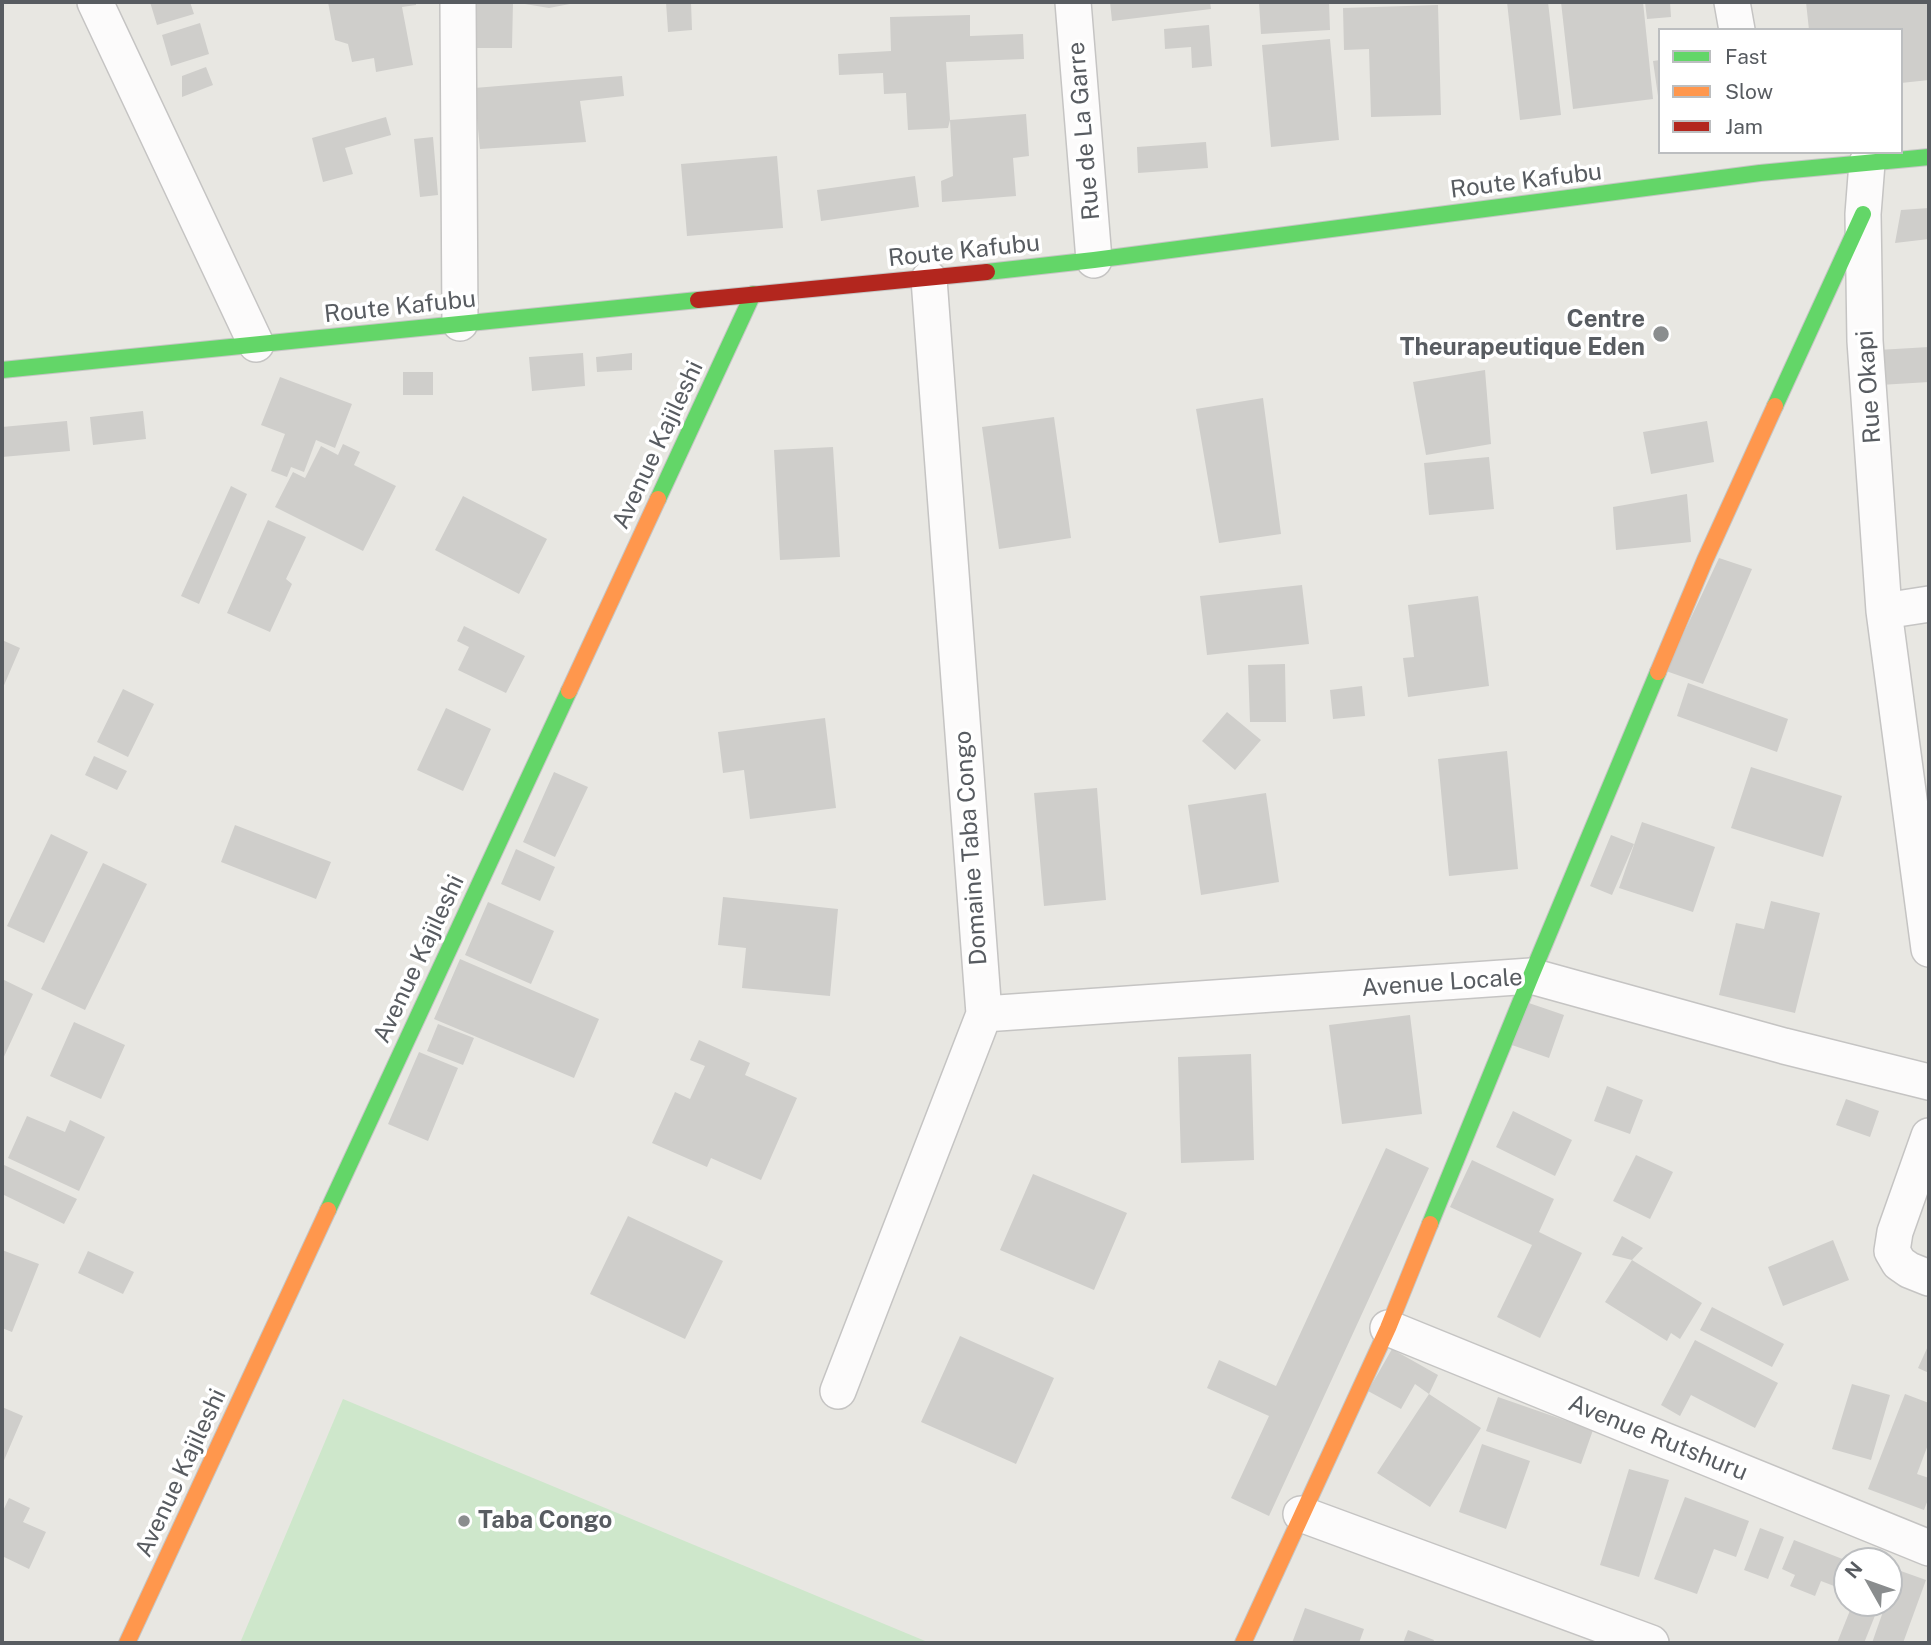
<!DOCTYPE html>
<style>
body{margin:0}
#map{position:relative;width:1931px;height:1645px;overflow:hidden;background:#e8e7e2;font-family:"Public Sans",sans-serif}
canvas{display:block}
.frame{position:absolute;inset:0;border:4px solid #585c61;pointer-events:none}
.legend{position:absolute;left:1658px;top:28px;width:245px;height:126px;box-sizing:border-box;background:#fff;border:2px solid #bcbec0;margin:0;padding:9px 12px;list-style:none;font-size:21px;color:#585c61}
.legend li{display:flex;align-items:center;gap:14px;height:35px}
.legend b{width:35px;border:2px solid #bcbec0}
.north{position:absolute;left:1833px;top:1547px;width:70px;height:70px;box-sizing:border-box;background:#fff;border:2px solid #bcbec0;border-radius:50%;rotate:310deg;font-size:19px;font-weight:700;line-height:28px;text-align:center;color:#585c61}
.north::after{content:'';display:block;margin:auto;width:24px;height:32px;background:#8a8d8e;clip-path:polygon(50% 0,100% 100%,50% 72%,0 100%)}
</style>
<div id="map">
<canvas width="1931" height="1645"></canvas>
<div class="frame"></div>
<ul class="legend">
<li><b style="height:9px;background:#63d668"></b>Fast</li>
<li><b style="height:9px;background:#ff974d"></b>Slow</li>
<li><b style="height:9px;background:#b3261e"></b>Jam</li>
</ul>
<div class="north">N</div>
</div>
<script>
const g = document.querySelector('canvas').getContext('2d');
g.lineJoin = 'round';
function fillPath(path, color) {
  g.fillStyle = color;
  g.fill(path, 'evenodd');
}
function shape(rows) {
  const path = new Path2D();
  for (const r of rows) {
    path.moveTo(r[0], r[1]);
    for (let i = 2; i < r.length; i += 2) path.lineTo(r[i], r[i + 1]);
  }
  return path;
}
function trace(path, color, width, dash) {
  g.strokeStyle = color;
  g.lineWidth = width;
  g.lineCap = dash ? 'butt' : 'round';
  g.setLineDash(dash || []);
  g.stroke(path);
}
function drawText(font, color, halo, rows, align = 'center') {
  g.font = font + ' "Public Sans",sans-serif';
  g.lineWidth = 7;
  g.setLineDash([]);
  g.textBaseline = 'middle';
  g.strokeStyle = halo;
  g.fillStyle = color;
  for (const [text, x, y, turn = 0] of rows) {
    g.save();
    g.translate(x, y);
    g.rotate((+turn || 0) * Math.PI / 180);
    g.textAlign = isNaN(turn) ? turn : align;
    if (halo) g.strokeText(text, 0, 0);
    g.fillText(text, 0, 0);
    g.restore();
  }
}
fillPath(shape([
 [343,1399,930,1643,240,1643]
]), '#cee7cb');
fillPath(shape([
 [150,2,190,2,194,14,157,25],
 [328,2,416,2,416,5,402,7,413,65,376,72,374,58,352,62,348,44,335,40],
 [475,2,513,2,512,48,475,48],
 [519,2,575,2,575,3,549,8,519,3],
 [666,2,691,2,692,30,668,32],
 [1110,2,1210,2,1211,9,1112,21],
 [1259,2,1329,2,1330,30,1261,34],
 [1507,2,1548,2,1561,115,1520,120],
 [1561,2,1643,2,1653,99,1573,109],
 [1645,2,1670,2,1671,17,1647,19],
 [1806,2,1929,2,1929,80,1901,83,1901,30,1809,30],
 [1438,5,1441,115,1371,117,1369,49,1344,50,1343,8],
 [970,15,970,36,1023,34,1024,59,946,62,950,120,948,128,908,130,906,93,884,94,883,73,839,75,838,54,891,51,890,17],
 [200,23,209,54,171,66,162,35],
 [1209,25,1212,66,1192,68,1191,47,1165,49,1164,29],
 [1330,39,1339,140,1271,147,1262,45],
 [1660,60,1660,96,1658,96,1653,61],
 [206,67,213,85,182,97,182,76],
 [622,76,624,96,580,101,586,142,480,149,474,88],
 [1026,114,1029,156,1013,158,1016,196,942,202,941,181,953,176,950,120],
 [386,117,391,135,345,148,353,174,323,182,312,138],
 [433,137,438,195,420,197,414,139],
 [1206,142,1208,168,1138,173,1137,147],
 [777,156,783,228,687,236,681,164],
 [915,176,919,207,821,221,817,190],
 [1929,208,1929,239,1895,243,1901,210],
 [1929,347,1929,382,1880,385,1878,350],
 [583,353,585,386,532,391,529,357],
 [632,353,632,370,597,372,596,357],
 [1485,370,1491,444,1426,455,1413,382],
 [403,372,433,372,433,395,403,395],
 [280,377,352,404,335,448,316,440,304,472,291,467,287,477,271,471,285,434,261,425],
 [1263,398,1281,534,1219,543,1196,409],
 [143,411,146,439,93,445,90,417],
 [1054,417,1071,538,999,549,982,427],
 [67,421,70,451,2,457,2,427],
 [1707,421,1714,462,1651,474,1643,432],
 [343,444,360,452,354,465,396,486,363,551,275,507,293,472,305,478,321,446,338,455],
 [833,447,840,557,780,560,774,450],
 [1489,457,1494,509,1429,515,1424,463],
 [231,486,247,494,199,604,181,596],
 [1687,494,1691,542,1616,550,1613,507],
 [463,496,547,539,519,594,435,550],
 [268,520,306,537,286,579,292,584,270,632,227,613],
 [1719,558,1752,569,1703,684,1666,671],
 [1302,585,1309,644,1207,655,1200,596],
 [1478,596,1489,686,1408,697,1403,658,1414,657,1408,605],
 [464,626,525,656,506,693,458,670,469,647,457,641],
 [2,640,20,648,2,690],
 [1285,664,1286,722,1250,722,1248,665],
 [1688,683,1788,719,1777,752,1677,716],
 [1362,686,1365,716,1333,719,1330,690],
 [123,689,154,704,128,757,97,742],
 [446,708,491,729,463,791,417,770],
 [1227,712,1261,740,1235,770,1202,741],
 [825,718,836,808,750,819,744,770,723,773,718,732],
 [1507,751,1518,869,1449,876,1438,759],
 [94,756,127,771,117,790,85,775],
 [1751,767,1842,796,1823,857,1731,828],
 [554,772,588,787,555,857,523,842],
 [1097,788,1106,900,1044,906,1034,793],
 [1266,793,1279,882,1201,895,1188,805],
 [1642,822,1715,847,1693,912,1619,888],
 [235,825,331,862,316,899,221,862],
 [51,834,88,852,44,943,7,926],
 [1611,835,1634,844,1612,895,1590,886],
 [516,849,555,867,540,901,501,884],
 [103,863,147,884,85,1010,41,989],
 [723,897,838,909,830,996,742,988,746,948,718,945],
 [1771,901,1820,913,1795,1013,1719,995,1736,923,1764,929],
 [488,902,554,931,531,984,465,955],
 [460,959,599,1019,574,1078,434,1019],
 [2,979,33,994,2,1061],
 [1523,1001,1564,1015,1549,1058,1509,1044],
 [1410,1015,1422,1114,1342,1124,1329,1025],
 [74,1022,125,1045,101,1099,50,1076],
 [438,1024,474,1038,463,1065,427,1051],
 [699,1040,750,1063,745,1075,797,1098,761,1180,711,1158,707,1167,652,1143,675,1092,690,1099,705,1066,690,1060],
 [419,1052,458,1068,428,1141,388,1124],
 [1251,1054,1254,1160,1181,1163,1178,1057],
 [1607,1086,1643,1100,1630,1134,1594,1121],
 [1846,1099,1879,1111,1870,1137,1836,1125],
 [1513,1111,1572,1140,1555,1176,1496,1147],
 [27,1116,65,1132,70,1120,105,1137,79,1191,8,1158],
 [1386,1148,1429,1168,1269,1516,1231,1498,1269,1416,1207,1388,1219,1360,1276,1386],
 [1636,1155,1673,1172,1650,1219,1613,1201],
 [1472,1160,1554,1199,1539,1232,1582,1253,1540,1338,1497,1317,1532,1245,1450,1207],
 [2,1164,77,1199,64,1224,2,1194],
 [1033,1174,1127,1213,1094,1290,1000,1250],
 [628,1216,723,1261,685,1339,590,1294],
 [1622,1236,1643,1248,1632,1260,1612,1255],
 [1833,1240,1849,1280,1783,1306,1768,1267],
 [2,1250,39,1264,12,1332,2,1328],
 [88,1251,134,1272,123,1294,78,1273],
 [1632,1260,1702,1303,1680,1339,1671,1333,1667,1341,1605,1302],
 [1712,1307,1784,1344,1772,1367,1700,1330],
 [960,1336,1054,1378,1016,1464,921,1422],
 [1695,1340,1778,1383,1755,1428,1691,1395,1680,1416,1661,1405],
 [1929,1344,1929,1373,1918,1368],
 [1392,1349,1438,1375,1429,1394,1415,1384,1401,1409,1368,1391],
 [1852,1384,1890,1395,1871,1460,1832,1449],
 [1429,1394,1481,1428,1430,1507,1377,1473],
 [1905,1394,1929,1403,1929,1442,1917,1474,1929,1478,1929,1497,1924,1510,1868,1489],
 [1498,1397,1593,1430,1581,1464,1486,1431],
 [2,1407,23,1416,2,1465],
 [1482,1444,1530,1461,1506,1529,1459,1512],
 [1629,1469,1669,1480,1639,1577,1600,1565],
 [1685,1497,1749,1521,1736,1557,1714,1549,1697,1594,1654,1579],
 [9,1498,30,1508,23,1522,46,1532,29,1569,2,1556,2,1513],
 [1760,1528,1784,1537,1768,1579,1744,1570],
 [1794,1540,1845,1560,1834,1586,1821,1581,1815,1596,1790,1586,1795,1575,1782,1569],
 [1898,1570,1926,1580,1903,1643,1872,1643,1886,1603,1889,1603,1889,1596],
 [1853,1603,1880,1603,1864,1643,1837,1643],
 [1305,1608,1364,1629,1359,1643,1292,1643],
 [1408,1630,1434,1640,1433,1643,1403,1643]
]), '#cfcecb');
const street = shape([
 [95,2,256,344],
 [458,2,460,323],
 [1073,2,1094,260],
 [1732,2,1737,30],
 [1867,163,1863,214,1865,341,1884,611,1929,949],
 [1884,611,1929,604],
 [984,1014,1531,976,1784,1046,1929,1082],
 [1929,1136,1895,1232,1892,1251,1899,1263,1909,1270,1929,1278],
 [1388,1328,1929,1548],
 [838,1391,984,1014,929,279],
 [1301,1514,1651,1643]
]);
const fast = shape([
 [987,272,1094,260,1760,173,1929,157],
 [2,370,698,300],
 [1775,406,1863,214],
 [658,499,753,294],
 [328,1210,569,691],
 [1430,1224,1531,976,1658,672]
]);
const slow = shape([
 [1658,672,1705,560,1775,406],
 [569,691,658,499],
 [127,1643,328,1210],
 [1243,1643,1388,1328,1430,1224]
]);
const jam = shape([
 [698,300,987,272]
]);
trace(street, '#c5c4c3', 38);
trace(fast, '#c5c5c4', 18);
trace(slow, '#c5c5c4', 18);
trace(jam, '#c5c5c4', 18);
trace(street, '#fcfbfb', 35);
trace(fast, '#63d668', 16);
trace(slow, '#ff974d', 16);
trace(jam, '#b3261e', 16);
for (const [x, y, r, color] of [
 [1661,334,9,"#8a8d8e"],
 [464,1521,7,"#8a8d8e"]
]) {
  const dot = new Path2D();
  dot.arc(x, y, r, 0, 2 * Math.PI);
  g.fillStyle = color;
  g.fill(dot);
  trace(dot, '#fff', 2.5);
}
drawText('24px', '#585c61', '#fff', [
 ["Rue de La Garre",1084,131,-95],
 ["Route Kafubu",1526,181,-7],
 ["Route Kafubu",964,251,-6],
 ["Route Kafubu",400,307,-6],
 ["Rue Okapi",1869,387,-94],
 ["Avenue Kajileshi",658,445,-65],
 ["Domaine Taba Congo",971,848,-94],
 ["Avenue Kajileshi",419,959,-65],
 ["Avenue Locale",1442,983,-4],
 ["Avenue Rutshuru",1658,1438,22],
 ["Avenue Kajileshi",181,1473,-65]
]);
drawText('bold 24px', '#585c61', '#fff', [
 ["Centre",1645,320],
 ["Theurapeutique Eden",1645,348],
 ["Taba Congo",478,1521,"left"]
], 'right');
</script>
